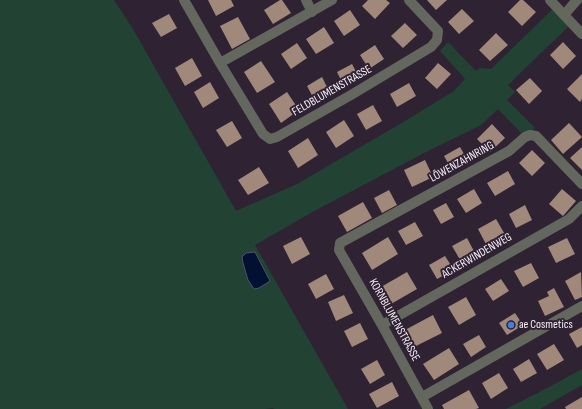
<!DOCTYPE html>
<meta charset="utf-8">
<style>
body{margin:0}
canvas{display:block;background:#2f2232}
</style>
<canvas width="582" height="409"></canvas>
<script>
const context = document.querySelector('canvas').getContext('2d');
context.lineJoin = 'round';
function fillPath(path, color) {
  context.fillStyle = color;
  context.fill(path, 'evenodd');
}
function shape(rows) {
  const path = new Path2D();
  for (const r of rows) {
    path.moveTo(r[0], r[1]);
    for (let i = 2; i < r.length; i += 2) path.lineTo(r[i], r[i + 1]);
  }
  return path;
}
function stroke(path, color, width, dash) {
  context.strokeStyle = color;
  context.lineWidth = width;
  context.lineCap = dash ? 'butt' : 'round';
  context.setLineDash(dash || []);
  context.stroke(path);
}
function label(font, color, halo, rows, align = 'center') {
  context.font = font + ' "Sofia Sans Condensed",sans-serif';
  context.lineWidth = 4;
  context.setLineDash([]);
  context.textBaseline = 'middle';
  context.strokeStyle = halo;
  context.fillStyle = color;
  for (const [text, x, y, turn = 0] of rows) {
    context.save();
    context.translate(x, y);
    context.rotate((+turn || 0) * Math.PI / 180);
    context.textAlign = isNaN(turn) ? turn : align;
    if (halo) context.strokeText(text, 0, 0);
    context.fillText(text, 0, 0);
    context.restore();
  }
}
fillPath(shape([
 [0,0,114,0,133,29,236,211,297,184,405,121,454,91,465,79,440,51,448,42,476,71,480,68,491,69,556,6,572,23,508,85,515,92,507,100,535,128,525,137,498,109,481,125,426,152,316,210,255,245,348,409,274,409,273,408,265,409,0,409],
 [582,369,582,385,540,409,506,409,551,386]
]), '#224234');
const water = shape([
 [255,252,270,281,259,288,254,289,248,280,243,263,242,257,246,253,255,252]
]);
fillPath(water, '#021031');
stroke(water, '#4b526d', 1);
fillPath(shape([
 [208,0,231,0,234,6,216,16],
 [280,0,282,0,291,13,273,24,264,10],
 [368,0,386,0,390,3,375,19,362,6],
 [427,0,447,0,436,10],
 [520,0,523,0,536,12,522,26,508,12],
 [462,9,474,21,459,34,448,22],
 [350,10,360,25,344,36,334,21],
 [169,14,177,28,161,37,152,23],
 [238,17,250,39,232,49,220,26],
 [405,23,417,35,403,48,391,36],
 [324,27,334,43,316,54,306,39],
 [496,33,508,45,490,61,479,50],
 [563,42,576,56,563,69,550,55],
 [297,43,307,58,291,69,281,54],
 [375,45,384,59,369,69,360,55],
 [192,58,202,76,185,86,175,68],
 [261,61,275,82,257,93,244,72],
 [438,63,451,74,437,89,425,78],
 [352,64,360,79,345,88,337,72],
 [582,74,582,99,580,102,567,89],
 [322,77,330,93,315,101,307,86],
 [530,78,542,91,529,104,516,90],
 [210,82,219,98,203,108,194,92],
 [409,83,416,96,397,107,390,94],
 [287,92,299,110,281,123,269,104],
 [373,105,382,121,366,130,357,114],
 [344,120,354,136,336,148,326,132],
 [232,121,242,138,227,147,216,130],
 [569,123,582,137,563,154,551,140],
 [492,124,505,138,490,152,477,139],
 [308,138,318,155,298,168,288,151],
 [460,147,468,161,452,170,444,156],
 [582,147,582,170,570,158],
 [532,150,545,163,532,176,519,163],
 [425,160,433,177,412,187,404,170],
 [259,167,269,183,248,195,238,180],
 [508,171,515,184,495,196,487,183],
 [474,189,482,203,466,213,457,199],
 [562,189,576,201,563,216,549,204],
 [389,190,397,205,382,213,374,198],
 [363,202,372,218,347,232,338,216],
 [446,203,454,217,441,224,433,210],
 [525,205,532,220,516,228,509,214],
 [496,219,507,238,488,248,478,229],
 [415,222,423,236,406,245,398,231],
 [301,237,310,254,292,264,283,246],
 [388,237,398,254,372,270,362,253],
 [467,238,476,255,462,263,452,246],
 [567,238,575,254,556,263,548,247],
 [445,256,454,270,437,279,429,265],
 [531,263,539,278,523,287,514,271],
 [407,272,417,289,391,304,381,287],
 [581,272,582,297,575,300,565,281],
 [326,274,334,289,316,299,308,284],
 [501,279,509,291,493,301,485,289],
 [554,288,564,307,545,316,538,301,549,296,547,292],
 [344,295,353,313,336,321,328,302],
 [466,297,476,315,459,325,448,307],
 [515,313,523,325,507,335,499,323],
 [433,315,442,333,414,347,405,330],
 [360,323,368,339,352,347,344,331],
 [582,327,582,345,577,348,569,334],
 [479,335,486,347,471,357,463,344],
 [554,344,564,360,547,370,537,354],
 [449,348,459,364,434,380,423,364],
 [529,359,537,373,521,382,513,369],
 [377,360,385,375,370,384,361,369],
 [499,373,508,388,491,399,482,383],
 [392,382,399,396,377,408,369,394],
 [469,390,479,408,476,409,444,409,442,405],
 [582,397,582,409,566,409,565,407]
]), '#a0887b');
stroke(shape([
 [184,0,220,63,263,134,270,139,277,137,351,95,431,47,437,40,438,31,409,0],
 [306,0,312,12],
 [550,0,582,34],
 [564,15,577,0],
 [220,63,332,0],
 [382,325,569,219,582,206],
 [422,397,582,306],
 [428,409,382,325,339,250,340,243,509,151,525,137,530,135,536,136,582,184]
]), '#63675e', 10);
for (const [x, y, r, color] of [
 [511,325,4,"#3f7fe0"]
]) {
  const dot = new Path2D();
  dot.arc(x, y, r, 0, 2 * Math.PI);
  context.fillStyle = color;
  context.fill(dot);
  stroke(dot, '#2f2232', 1.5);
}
label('12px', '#f6edf8', '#2f2232', [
 ["FELDBLUMENSTRASSE",332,91,-30],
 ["LÖWENZAHNRING",462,162,-29],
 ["ACKERWINDENWEG",477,256,-30],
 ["KORNBLUMENSTRASSE",394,320,61]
]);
label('12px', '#f6edf8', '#2f2232', [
 ["ae Cosmetics",519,325]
], 'left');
</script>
